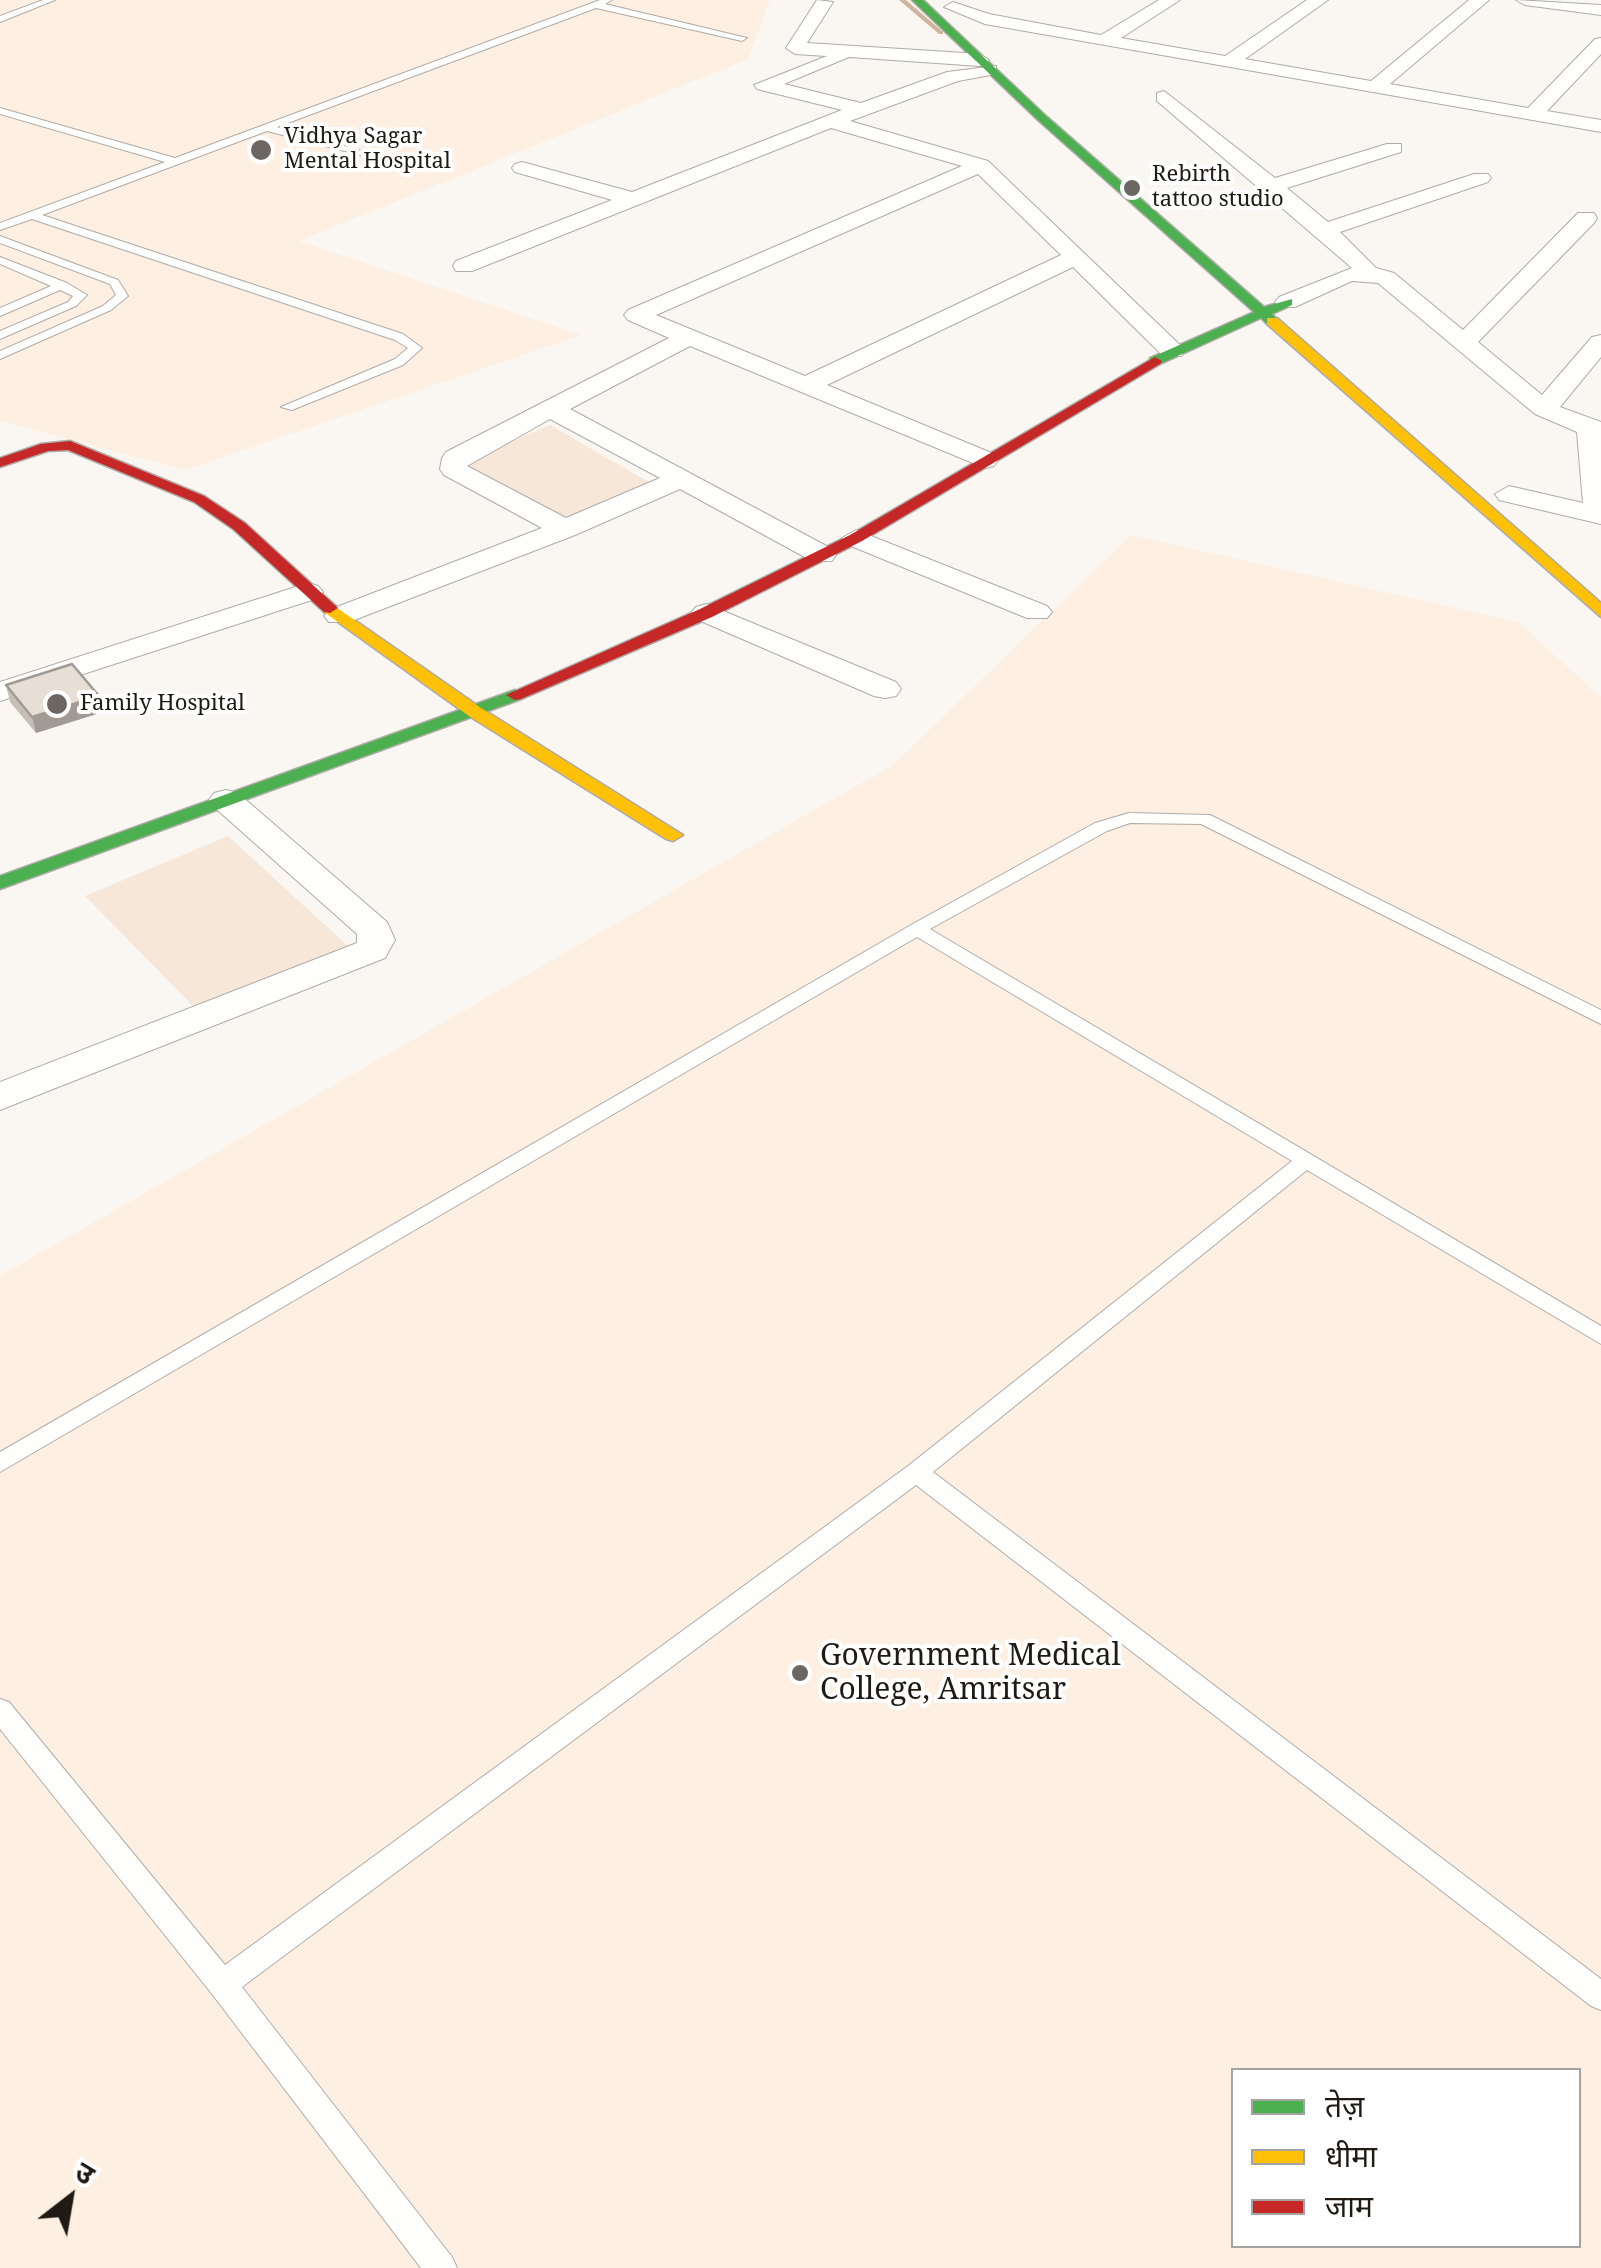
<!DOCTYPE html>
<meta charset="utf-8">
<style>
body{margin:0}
#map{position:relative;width:1601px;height:2268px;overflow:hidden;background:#faf7f3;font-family:"Noto Serif","Noto Sans Devanagari",serif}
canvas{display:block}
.legend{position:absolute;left:1231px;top:2068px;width:350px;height:180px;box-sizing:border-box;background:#fff;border:2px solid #a5a3a1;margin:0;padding:12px 18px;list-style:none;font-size:30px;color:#1f1a14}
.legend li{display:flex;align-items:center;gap:20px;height:50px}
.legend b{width:50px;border:2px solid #a5a3a1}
.north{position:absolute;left:20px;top:2148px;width:100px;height:100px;-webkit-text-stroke:8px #fff;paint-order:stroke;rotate:31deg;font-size:28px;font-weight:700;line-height:40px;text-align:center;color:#1f1a14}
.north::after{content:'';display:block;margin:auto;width:35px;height:45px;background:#1f1a14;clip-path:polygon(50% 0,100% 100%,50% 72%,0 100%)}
</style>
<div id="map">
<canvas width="1601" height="2268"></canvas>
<ul class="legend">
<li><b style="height:12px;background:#4caf50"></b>तेज़</li>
<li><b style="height:12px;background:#ffc107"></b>धीमा</li>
<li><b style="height:12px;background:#c62828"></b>जाम</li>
</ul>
<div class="north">उ</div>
</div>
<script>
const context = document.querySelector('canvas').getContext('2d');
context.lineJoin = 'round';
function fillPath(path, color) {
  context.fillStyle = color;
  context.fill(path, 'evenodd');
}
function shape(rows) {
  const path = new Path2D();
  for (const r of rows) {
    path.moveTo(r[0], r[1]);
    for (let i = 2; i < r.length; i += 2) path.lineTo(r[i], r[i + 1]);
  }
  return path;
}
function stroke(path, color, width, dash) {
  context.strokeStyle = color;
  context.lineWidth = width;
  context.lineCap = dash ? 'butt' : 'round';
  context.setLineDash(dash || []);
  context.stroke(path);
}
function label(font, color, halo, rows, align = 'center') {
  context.font = font + ' "Noto Serif",serif';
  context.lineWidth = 8;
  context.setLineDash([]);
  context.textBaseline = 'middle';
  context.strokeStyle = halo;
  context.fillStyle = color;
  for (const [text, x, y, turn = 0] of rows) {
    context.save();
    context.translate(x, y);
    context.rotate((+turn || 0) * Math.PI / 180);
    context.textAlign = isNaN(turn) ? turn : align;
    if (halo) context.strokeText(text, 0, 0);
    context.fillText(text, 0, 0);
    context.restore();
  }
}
fillPath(shape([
 [0,0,770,0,748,59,299,241,581,335,185,470,0,421],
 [1131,535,1518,622,1601,697,1601,2268,0,2268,0,1276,893,765],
 [1234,2070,1578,2070,1578,2246,1234,2246]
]), '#fdefe2');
fillPath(shape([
 [550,425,654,485,559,519,463,462],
 [228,836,350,948,201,1014,85,896]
]), '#f6e7d9');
fillPath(shape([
 [899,0,906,0,943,32,943,34,939,34,899,0]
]), '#cfb59b');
const lane = shape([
 [43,0,55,0,0,22,0,16,43,0],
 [600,0,612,0,605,4,747,38,742,41,596,8,277,127,395,160,395,164,267,131,42,215,403,334,422,348,403,365,292,410,281,407,395,359,408,348,395,340,32,219,0,230,0,223,165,162,0,114,0,108,175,158,600,0],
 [0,236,118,280,128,296,111,310,0,359,0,351,103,306,116,295,110,284,0,243,0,236],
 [0,257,67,283,87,295,76,306,0,339,0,331,68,302,73,296,60,290,0,316,0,308,51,286,0,264,0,257],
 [1129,813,1210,815,1601,1010,1601,1024,1201,824,1130,823,1107,831,930,929,1601,1326,1601,1344,1307,1170,933,1472,1601,1979,1601,2010,1591,2006,916,1485,242,1987,452,2257,457,2268,421,2268,212,1994,0,1729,0,1699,9,1702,225,1965,908,1466,1292,1161,917,937,0,1472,0,1452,911,925,1095,823,1129,813]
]);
const street = shape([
 [817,0,833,2,807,43,980,54,989,60,980,66,849,57,784,84,861,103,947,72,996,66,996,74,958,81,850,121,988,161,1181,346,1184,351,1181,356,1163,356,1073,267,827,385,994,454,998,460,994,466,985,468,690,346,570,409,832,549,836,555,832,561,812,561,680,489,575,535,349,622,329,622,324,616,329,610,542,528,444,475,440,469,442,458,446,452,669,338,628,320,624,315,628,310,962,166,831,128,472,271,456,271,453,266,456,261,612,200,515,172,512,168,515,164,522,162,632,192,842,110,757,89,754,85,827,56,795,54,786,48,817,0],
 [978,174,1061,255,805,376,656,315,978,174],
 [550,419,660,478,566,518,467,466,550,419],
 [1159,0,1180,0,1121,38,1225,56,1307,0,1328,0,1245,59,1371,81,1469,0,1489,0,1390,84,1528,108,1595,39,1601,38,1601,54,1547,111,1601,120,1601,132,985,24,944,7,953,2,989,14,1101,35,1159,0],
 [1516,0,1601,5,1601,15,1525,5,1516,0],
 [1164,91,1275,178,1387,144,1401,144,1401,152,1287,188,1328,222,1474,174,1488,174,1491,178,1488,182,1340,232,1376,268,1394,273,1463,330,1578,213,1594,213,1597,218,1594,223,1478,342,1542,395,1592,337,1601,335,1601,357,1560,407,1601,422,1601,524,1499,500,1495,494,1509,486,1583,503,1577,432,1535,414,1378,283,1352,281,1295,307,1279,307,1275,302,1279,297,1352,268,1157,101,1157,93,1164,91],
 [856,530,1047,606,1052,612,1047,618,1027,618,846,544,842,538,856,530],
 [308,583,318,586,323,592,318,598,0,701,0,682,308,583],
 [706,604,896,682,901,689,896,696,885,698,874,696,696,619,691,613,696,607,706,604],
 [226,790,238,793,387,922,395,940,385,958,0,1110,0,1082,357,943,357,934,214,807,209,800,214,793,226,790]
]);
const fast = shape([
 [912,0,923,0,1047,117,1264,307,1292,299,1292,305,1272,314,1279,321,1277,324,1267,324,1261,318,1160,364,1150,364,1150,358,1254,312,1039,121,912,0],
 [515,690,524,695,521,699,0,889,0,876,515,690]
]);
const slow = shape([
 [1267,318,1277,318,1601,603,1601,617,1267,324,1267,318],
 [330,603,481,708,683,835,673,841,666,839,469,716,324,612,322,608,330,603]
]);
const jam = shape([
 [1155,357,1162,361,1160,364,862,541,712,617,521,699,515,700,506,695,700,609,850,535,1155,357],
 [70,441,204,496,245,523,338,608,330,613,324,612,233,529,194,502,68,450,48,451,0,467,0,458,41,444,70,441]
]);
stroke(lane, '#afaba6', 2);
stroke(street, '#afaba6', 2);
stroke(fast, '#afaba6', 3);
stroke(slow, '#afaba6', 3);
stroke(jam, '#afaba6', 3);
fillPath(lane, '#fefefd');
fillPath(street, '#fefefd');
fillPath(fast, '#4caf50');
fillPath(slow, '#ffc107');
fillPath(jam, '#c62828');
fillPath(shape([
 [6,685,103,712,36,733,10,702]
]), '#c7bfb7');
fillPath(shape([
 [99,696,103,712,36,733,32,717]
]), '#a29b95');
const building = shape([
 [72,664,99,696,32,717,6,685,72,664]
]);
fillPath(building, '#e7ded5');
stroke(building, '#a29b95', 2.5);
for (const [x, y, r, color] of [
 [261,150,12,"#6c6762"],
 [1132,188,10,"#6c6762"],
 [57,704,12,"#6c6762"],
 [800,1673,10,"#6c6762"]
]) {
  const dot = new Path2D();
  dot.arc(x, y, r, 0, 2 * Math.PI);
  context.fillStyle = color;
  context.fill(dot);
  stroke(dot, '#fff', 4);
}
label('22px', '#1f1a14', '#fff', [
 ["Vidhya Sagar",284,137],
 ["Mental Hospital",284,162],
 ["Rebirth",1152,175],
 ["tattoo studio",1152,200],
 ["Family Hospital",80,704]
], 'left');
label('30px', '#1f1a14', '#fff', [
 ["Government Medical",820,1656],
 ["College, Amritsar",820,1690]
], 'left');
</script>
